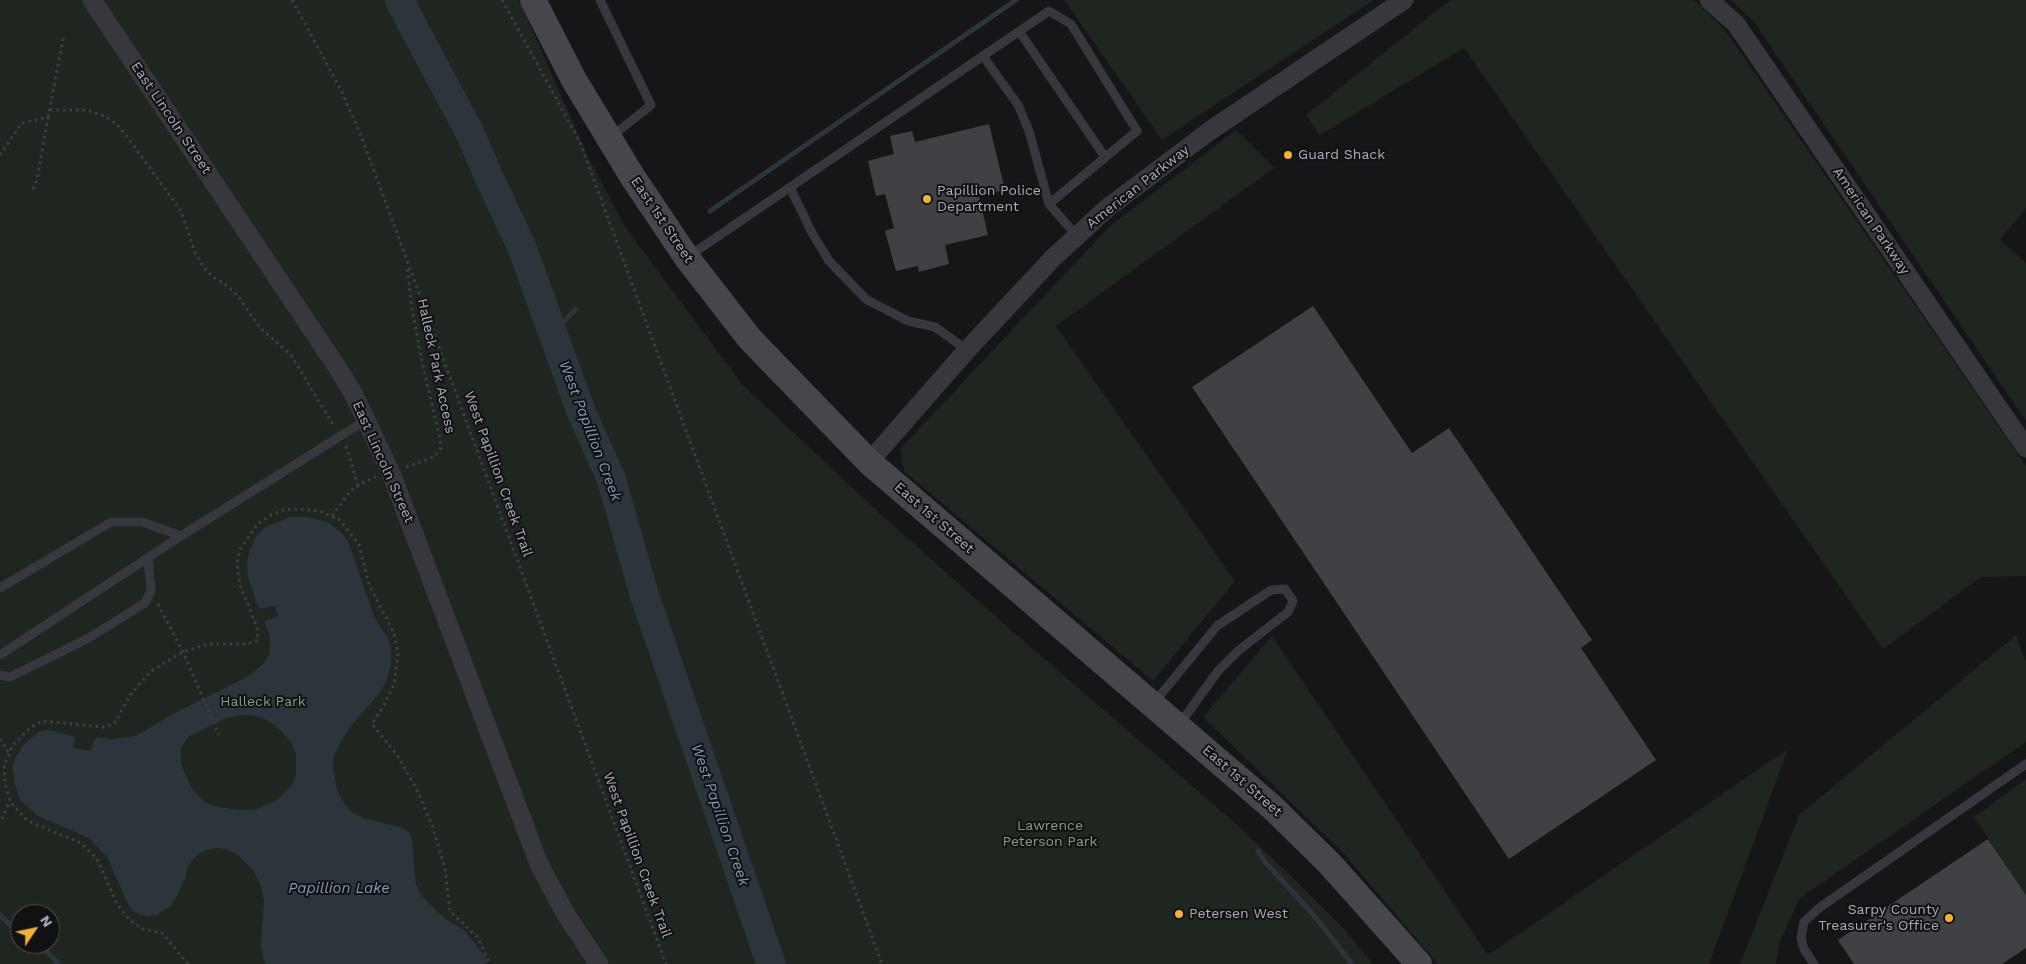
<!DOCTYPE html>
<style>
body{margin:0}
#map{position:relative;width:2026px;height:964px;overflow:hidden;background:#161618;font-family:"Work Sans",sans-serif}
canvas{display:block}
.north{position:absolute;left:10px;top:904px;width:50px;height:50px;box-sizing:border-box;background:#111113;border:1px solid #4d4f55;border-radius:50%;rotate:56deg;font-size:14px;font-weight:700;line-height:20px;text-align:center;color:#a8adb8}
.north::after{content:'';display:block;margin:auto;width:18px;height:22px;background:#f2b134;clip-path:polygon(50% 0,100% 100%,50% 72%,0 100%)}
</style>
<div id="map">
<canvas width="2026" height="964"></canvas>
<div class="north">N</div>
</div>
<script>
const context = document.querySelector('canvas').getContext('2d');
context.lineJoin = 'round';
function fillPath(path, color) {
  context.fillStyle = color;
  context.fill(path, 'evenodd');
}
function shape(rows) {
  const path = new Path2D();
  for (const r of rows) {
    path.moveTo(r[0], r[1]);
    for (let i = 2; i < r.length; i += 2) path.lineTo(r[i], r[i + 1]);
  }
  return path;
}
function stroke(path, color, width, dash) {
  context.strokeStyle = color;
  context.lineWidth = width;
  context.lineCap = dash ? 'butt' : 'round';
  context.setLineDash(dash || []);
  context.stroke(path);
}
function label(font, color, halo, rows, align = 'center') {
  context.font = font + ' "Work Sans",sans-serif';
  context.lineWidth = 4;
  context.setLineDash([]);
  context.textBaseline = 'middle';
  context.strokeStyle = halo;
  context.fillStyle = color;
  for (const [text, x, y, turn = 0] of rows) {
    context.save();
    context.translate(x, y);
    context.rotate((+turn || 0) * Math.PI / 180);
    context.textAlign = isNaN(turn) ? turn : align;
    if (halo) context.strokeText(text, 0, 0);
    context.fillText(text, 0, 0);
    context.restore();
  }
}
fillPath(shape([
 [0,0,519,0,590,161,626,228,742,384,865,500,996,617,1234,822,1290,875,1345,930,1373,964,0,964],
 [20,914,50,914,50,944,20,944],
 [1064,0,1374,0,1162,140],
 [1450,0,1694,0,1725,30,2026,466,2026,576,1981,577,1883,649,1464,48,1320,135,1306,115],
 [1730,0,2026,0,2026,208,2000,240,2026,263,2026,421,1754,22],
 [1236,130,1274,168,1056,326,1235,581,1153,681,904,471,900,449,1110,226],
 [2016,635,2026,662,2026,742,1800,898,1779,943,1776,964,1740,964,1799,815],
 [1272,636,1488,955,1788,749,1709,964,1438,964,1343,853,1203,717],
 [2026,779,2026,895,1974,817]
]), '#1e261f');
fillPath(shape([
 [290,517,305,517,320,520,329,523,342,533,349,543,370,605,376,620,389,640,391,650,391,665,387,679,379,694,349,728,334,755,333,767,337,790,345,805,353,813,366,819,400,827,409,832,412,840,416,885,422,896,445,919,464,930,485,956,487,964,266,964,263,958,261,943,264,900,261,886,253,870,239,856,227,849,215,848,204,851,196,856,188,866,185,879,176,898,169,907,157,915,147,916,138,914,130,908,107,857,89,838,38,816,21,801,16,788,12,768,16,757,24,744,40,731,48,730,75,737,73,748,90,751,96,737,111,739,136,736,171,715,241,680,254,672,263,664,269,655,270,643,269,633,264,621,278,616,275,606,259,609,248,578,247,564,249,552,255,538,265,527],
 [241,715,255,716,269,721,279,729,291,742,296,754,296,775,292,785,276,801,256,809,241,810,217,807,206,803,192,789,181,764,181,748,188,737,224,719]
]), '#2c353c');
stroke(shape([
 [710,211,1016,0],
 [554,332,576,309],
 [1258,851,1264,861,1311,912,1352,964],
 [0,915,11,926,20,931],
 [39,944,59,964]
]), '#2c353c', 5);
stroke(shape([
 [399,0,470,133,493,186,521,245,582,414,611,478,644,594,771,964]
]), '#2c353c', 29);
fillPath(shape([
 [989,124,1005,190,979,196,988,235,945,245,949,264,919,272,918,266,896,271,885,231,894,228,885,194,876,196,868,161,894,154,890,136,912,131,915,142],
 [1313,306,1412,453,1449,428,1592,640,1581,648,1656,760,1509,859,1192,387],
 [1988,839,2026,895,2026,948,2002,964,1854,964,1838,940]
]), '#404145');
stroke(shape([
 [292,0,342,92,362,138,666,964],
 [502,0,580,142,882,964],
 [50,110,86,110,105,116,115,123,125,134,181,211,195,252,204,268,213,277,226,285,237,295,261,329,291,355,334,426],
 [0,155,22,123,48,117,64,35],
 [33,189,37,180,48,117],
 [346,446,358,486],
 [406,467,434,457,441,448,440,438,422,362,412,308,407,266],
 [332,516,350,491,366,481,376,477],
 [158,604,183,652,219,735],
 [0,739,9,753],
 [2,819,10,800],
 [188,964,162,933,143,929,131,921,117,904,97,859,81,843,28,821,11,803,5,784,4,765,13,745,31,727,42,721,103,727,114,724,131,694,151,671,183,652,208,644,247,644,258,640,257,627,240,585,237,565,240,549,258,524,271,515,284,510,300,509,319,511,340,520,359,545,369,585,394,633,398,654,394,684,384,705,372,724,397,755,416,788,432,825,445,868,450,911,478,938,490,964]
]), '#3d3f44', 3, [2.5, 4]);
stroke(shape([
 [600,0,651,105,611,137],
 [1019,31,1105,157],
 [983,56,1018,105,1029,131,1049,204],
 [790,187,811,231,829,261,867,300,908,321,935,327,967,350],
 [689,256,1049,11,1071,24,1137,131,1049,204,1077,236],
 [0,588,111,522,142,522,181,536],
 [0,655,181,536,366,420],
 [0,675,10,677,87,639,145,603,151,591,148,559],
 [1153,704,1217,626,1271,590,1285,589,1293,601,1288,612,1238,651,1218,671,1179,725],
 [1814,964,1804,949,1801,938,1804,922,1819,908,2026,764]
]), '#37383d', 9);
stroke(shape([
 [92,0,337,367,354,395,391,473,539,864,565,913,599,964],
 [1709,0,1736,24,2026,448],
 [869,462,967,350,1052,259,1106,209,1211,130,1404,0]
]), '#37383d', 19);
stroke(shape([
 [533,0,574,80,632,176,687,258,750,339,869,462,1272,807,1330,864,1419,964]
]), '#45474d', 26);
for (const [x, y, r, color] of [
 [1288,155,5,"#f2b134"],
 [927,199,5,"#f2b134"],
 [1179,914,5,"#f2b134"],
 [1949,918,5,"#f2b134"]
]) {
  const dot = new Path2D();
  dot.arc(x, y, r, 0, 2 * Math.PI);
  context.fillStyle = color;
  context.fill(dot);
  stroke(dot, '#111113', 2);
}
label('14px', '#a8adb8', '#111113', [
 ["East Lincoln Street",171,118,56],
 ["American Parkway",1138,187,-38],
 ["East 1st Street",662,220,56],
 ["American Parkway",1871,221,56],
 ["Halleck Park Access",436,366,78],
 ["East Lincoln Street",383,462,66],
 ["West Papillion Creek Trail",498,474,70],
 ["East 1st Street",934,518,41],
 ["East 1st Street",1242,781,41],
 ["West Papillion Creek Trail",637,855,70]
]);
label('14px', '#a8adb8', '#111113', [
 ["Guard Shack",1298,155],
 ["Papillion Police",937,191],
 ["Department",937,207],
 ["Sarpy County",1939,910,"right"],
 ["Treasurer's Office",1939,926,"right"],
 ["Petersen West",1189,914]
], 'left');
label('14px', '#7fa381', '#111113', [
 ["Halleck Park",263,702],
 ["Lawrence",1050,826],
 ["Peterson Park",1050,842]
]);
label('italic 15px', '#7f9bb3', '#111113', [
 ["West Papillion Creek",590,431,69],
 ["West Papillion Creek",720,815,71],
 ["Papillion Lake",339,889]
]);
</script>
